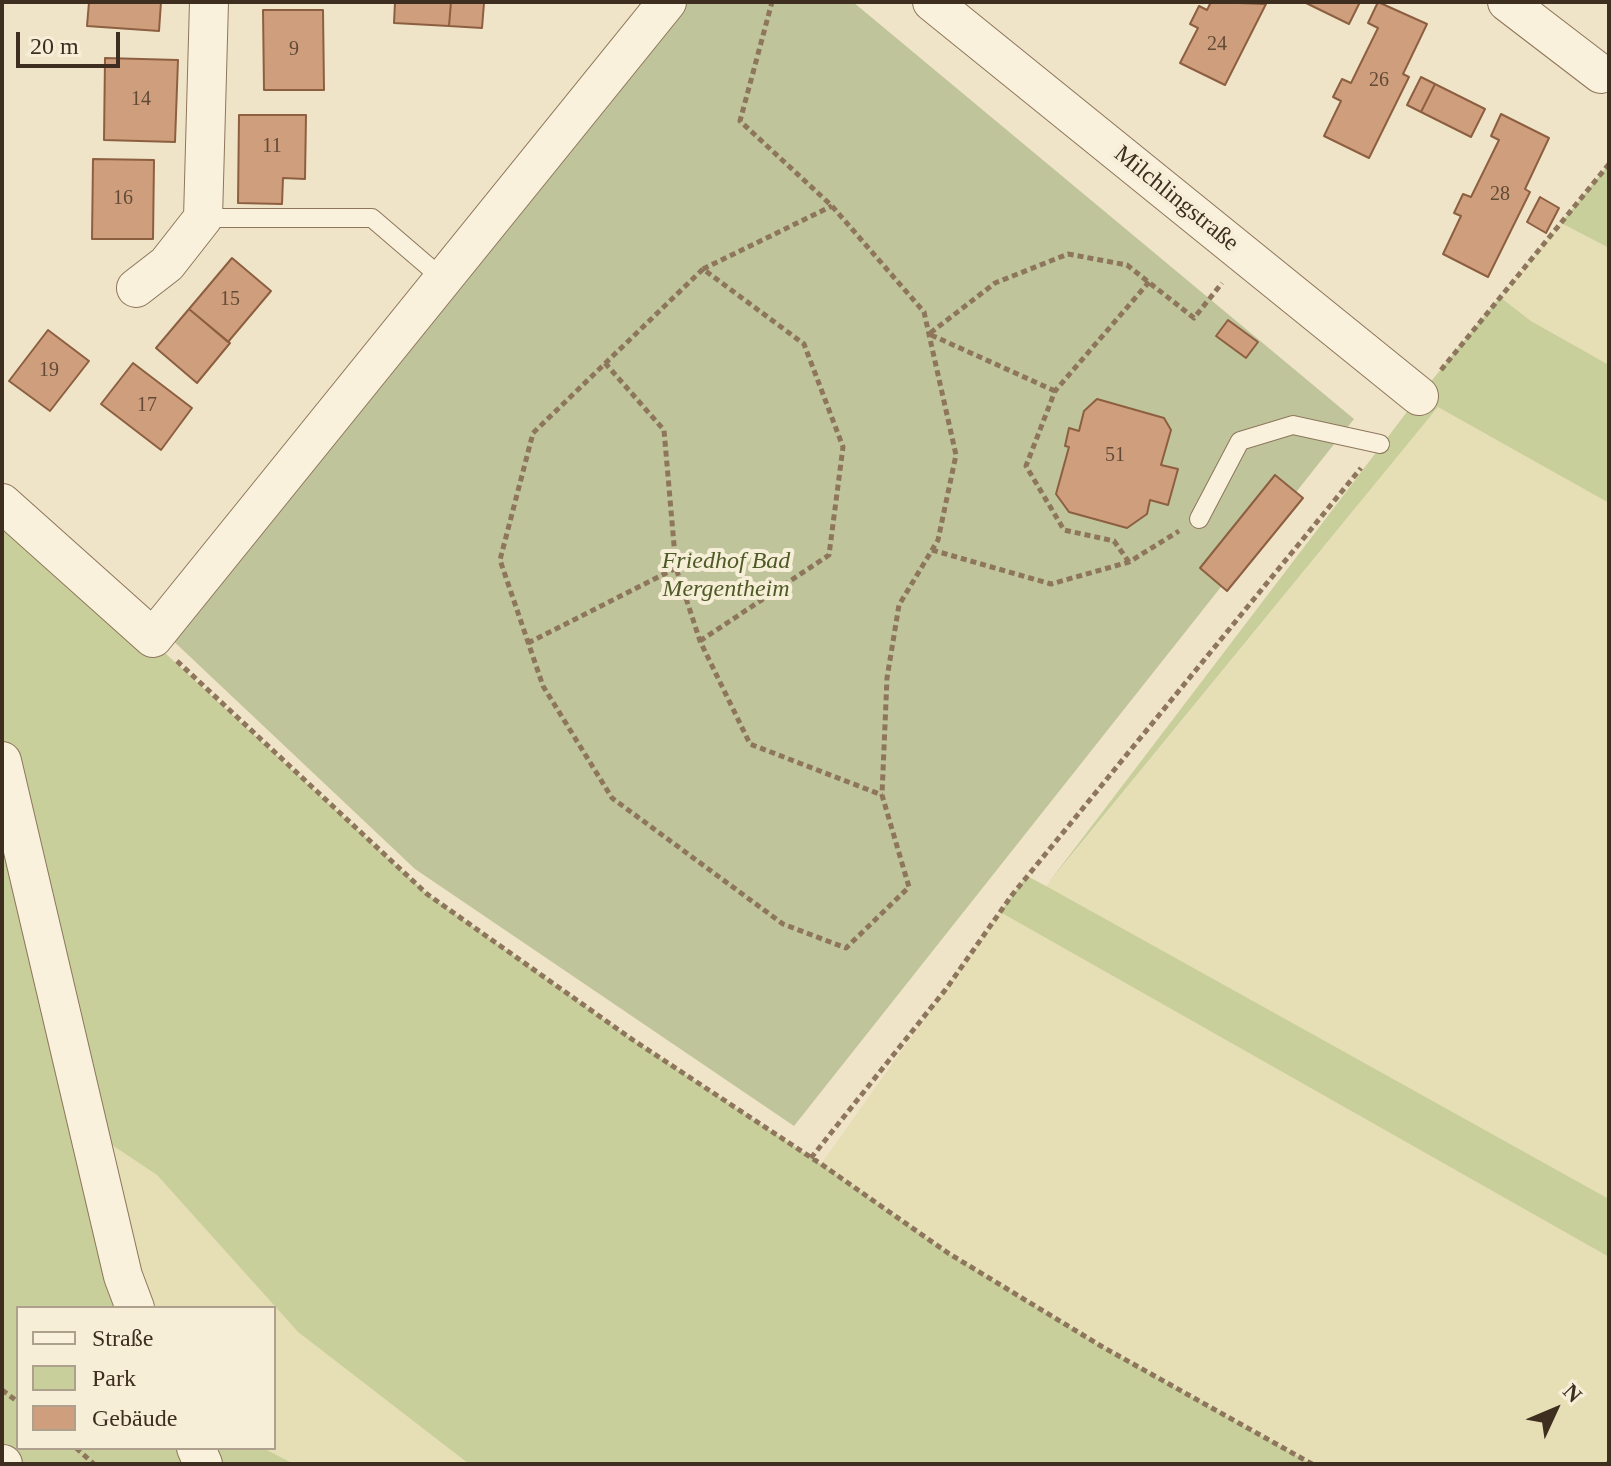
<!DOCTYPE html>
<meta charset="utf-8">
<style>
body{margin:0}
#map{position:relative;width:1611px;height:1466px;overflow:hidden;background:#f0e4c8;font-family:"Times New Roman",serif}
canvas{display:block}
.frame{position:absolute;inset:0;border:4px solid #3d2e20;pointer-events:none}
.legend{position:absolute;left:16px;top:1306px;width:260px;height:144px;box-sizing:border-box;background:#f7eed8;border:2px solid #ada18e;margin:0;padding:10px 14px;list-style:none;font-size:24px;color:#3d2e20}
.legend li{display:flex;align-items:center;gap:16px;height:40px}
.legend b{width:40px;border:2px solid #ada18e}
.north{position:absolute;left:1515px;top:1370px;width:80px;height:80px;-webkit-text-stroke:6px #f7eed8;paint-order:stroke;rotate:46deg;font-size:22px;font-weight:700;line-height:32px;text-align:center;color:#3d2e20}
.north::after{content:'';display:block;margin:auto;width:28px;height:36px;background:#3d2e20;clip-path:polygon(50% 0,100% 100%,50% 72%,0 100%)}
.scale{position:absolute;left:16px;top:32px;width:104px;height:36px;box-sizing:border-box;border:4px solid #3d2e20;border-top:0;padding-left:10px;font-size:24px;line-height:28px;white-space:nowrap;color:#3d2e20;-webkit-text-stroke:6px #f7eed8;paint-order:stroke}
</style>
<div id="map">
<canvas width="1611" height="1466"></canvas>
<div class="frame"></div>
<ul class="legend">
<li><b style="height:10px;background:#faf1dc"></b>Straße</li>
<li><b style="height:22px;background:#c9cf9b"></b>Park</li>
<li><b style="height:22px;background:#cf9f7d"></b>Gebäude</li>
</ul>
<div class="north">N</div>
<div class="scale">20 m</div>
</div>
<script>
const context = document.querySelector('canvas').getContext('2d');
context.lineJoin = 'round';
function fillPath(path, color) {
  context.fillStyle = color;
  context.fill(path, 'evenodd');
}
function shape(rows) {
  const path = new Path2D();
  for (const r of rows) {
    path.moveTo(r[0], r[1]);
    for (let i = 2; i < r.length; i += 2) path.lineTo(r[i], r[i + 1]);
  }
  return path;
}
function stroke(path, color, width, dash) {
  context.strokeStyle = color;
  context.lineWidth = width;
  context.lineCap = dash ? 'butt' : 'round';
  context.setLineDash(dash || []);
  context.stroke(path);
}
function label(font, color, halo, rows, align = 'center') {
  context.font = font + ' "Times New Roman",serif';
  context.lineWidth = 8;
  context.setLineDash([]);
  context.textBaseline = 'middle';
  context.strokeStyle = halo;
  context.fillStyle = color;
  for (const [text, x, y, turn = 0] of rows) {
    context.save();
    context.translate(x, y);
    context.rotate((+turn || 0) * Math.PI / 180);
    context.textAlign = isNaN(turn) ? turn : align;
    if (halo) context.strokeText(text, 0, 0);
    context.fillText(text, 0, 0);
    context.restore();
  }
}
fillPath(shape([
 [1561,223,1609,248,1609,365,1531,321,1500,297],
 [1439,406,1609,503,1609,1199,1046,887],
 [1000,912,1609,1257,1609,1464,1312,1464,1101,1346,948,1253,821,1164],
 [108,1142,157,1175,298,1332,469,1464,294,1464,263,1448,274,1448,274,1308,155,1308,141,1274]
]), '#e6deb5');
fillPath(shape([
 [1609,164,1609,248,1561,223],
 [1500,297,1531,321,1609,365,1609,503,1438,407,1046,886,1609,1199,1609,1257,1000,912,1027,876,1046,886,1419,396],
 [2,503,427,894,633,1040,821,1164,948,1253,1101,1346,1312,1464,469,1464,298,1332,157,1175,109,1143,141,1274,155,1308,18,1308,18,1448,263,1448,294,1464,2,1464]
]), '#c9cf9b');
fillPath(shape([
 [684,2,853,2,1354,419,794,1126,415,869,167,635]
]), '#bfc49a');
const building = shape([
 [89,2,161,2,159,31,87,26,89,2],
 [395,2,451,2,449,26,394,23,395,2],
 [451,2,484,3,482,28,449,26,451,2],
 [1211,2,1266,4,1225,85,1180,63,1198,28,1190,24,1199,6,1207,10,1211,2],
 [1304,2,1360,2,1349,24,1304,2],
 [1378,2,1427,24,1403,74,1409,77,1369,158,1324,136,1341,101,1333,97,1342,79,1351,83,1378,28,1368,23,1378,2],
 [263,10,323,10,324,90,264,90,263,10],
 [105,58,178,60,175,142,104,140,105,58],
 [1421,77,1435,84,1421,112,1407,105,1421,77],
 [1435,84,1485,109,1471,137,1421,112,1435,84],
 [1501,114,1549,138,1525,189,1530,192,1488,277,1443,254,1461,216,1454,213,1463,194,1471,197,1499,140,1491,136,1501,114],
 [239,115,306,115,305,179,283,178,282,204,238,203,239,115],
 [93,159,154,160,153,239,92,239,93,159],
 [1540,197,1559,208,1546,233,1527,222,1540,197],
 [232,258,271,291,228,342,189,309,232,258],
 [189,309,230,343,197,383,156,348,189,309],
 [1228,320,1258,342,1246,358,1216,336,1228,320],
 [48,330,89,361,50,411,9,381,48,330],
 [133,363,192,408,161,450,101,404,133,363],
 [1097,399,1164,418,1171,430,1161,465,1178,469,1168,505,1150,500,1147,514,1127,528,1069,512,1056,494,1069,447,1065,446,1069,428,1079,431,1084,411,1097,399],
 [1275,475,1303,498,1227,591,1200,568,1275,475]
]);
fillPath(building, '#cf9f7d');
stroke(building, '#8d5f41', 2);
const lane = shape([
 [203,218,372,218,443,279],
 [1199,519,1240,441,1293,425,1380,444]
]);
const street = shape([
 [932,2,1419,396],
 [1507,2,1601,74],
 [136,288,167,264,203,218,209,2],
 [2,503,153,638,667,2],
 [2,761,123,1276,135,1308],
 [196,1448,203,1464],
 [2,1464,3,1464]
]);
stroke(lane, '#8d765c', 20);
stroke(street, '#8d765c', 40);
stroke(shape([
 [703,269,832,206],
 [605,363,664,430,676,568,700,641,750,744,882,795],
 [1441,370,1609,164],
 [1055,391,929,334,995,283,1068,254,1127,265,1194,318,1222,283],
 [932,550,1051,584,1129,562,1179,531],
 [1129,562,1114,541,1064,530,1026,466,1055,391,1149,282],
 [700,641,829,555,843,447,804,344,703,269,533,433,500,560,543,686,612,798,783,924,846,948,909,887,882,795,887,678,899,605,938,540,956,455,924,312,832,206,740,121,772,2],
 [528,643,676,568],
 [177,661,427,894,633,1040,821,1164,948,1253,1101,1346,1312,1464],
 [811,1158,946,989,1012,895,1361,468],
 [2,1390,18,1402],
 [76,1448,94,1464],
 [1608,1464,1609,1462]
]), '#8d765c', 5, [6, 4]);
stroke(lane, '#faf1dc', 18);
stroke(street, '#faf1dc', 38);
label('20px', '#624a37', null, [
 ["24",1217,45],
 ["9",294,50],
 ["26",1379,81],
 ["14",141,100],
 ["11",272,147],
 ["28",1500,195],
 ["16",123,199],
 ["15",230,300],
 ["19",49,371],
 ["17",147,406],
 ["51",1115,456]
]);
label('24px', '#3d2e20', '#f7eed8', [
 ["Milchlingstraße",1176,199,39]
]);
label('italic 24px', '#4d5a26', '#f7eed8', [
 ["Friedhof Bad",726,562],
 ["Mergentheim",726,590]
]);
</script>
